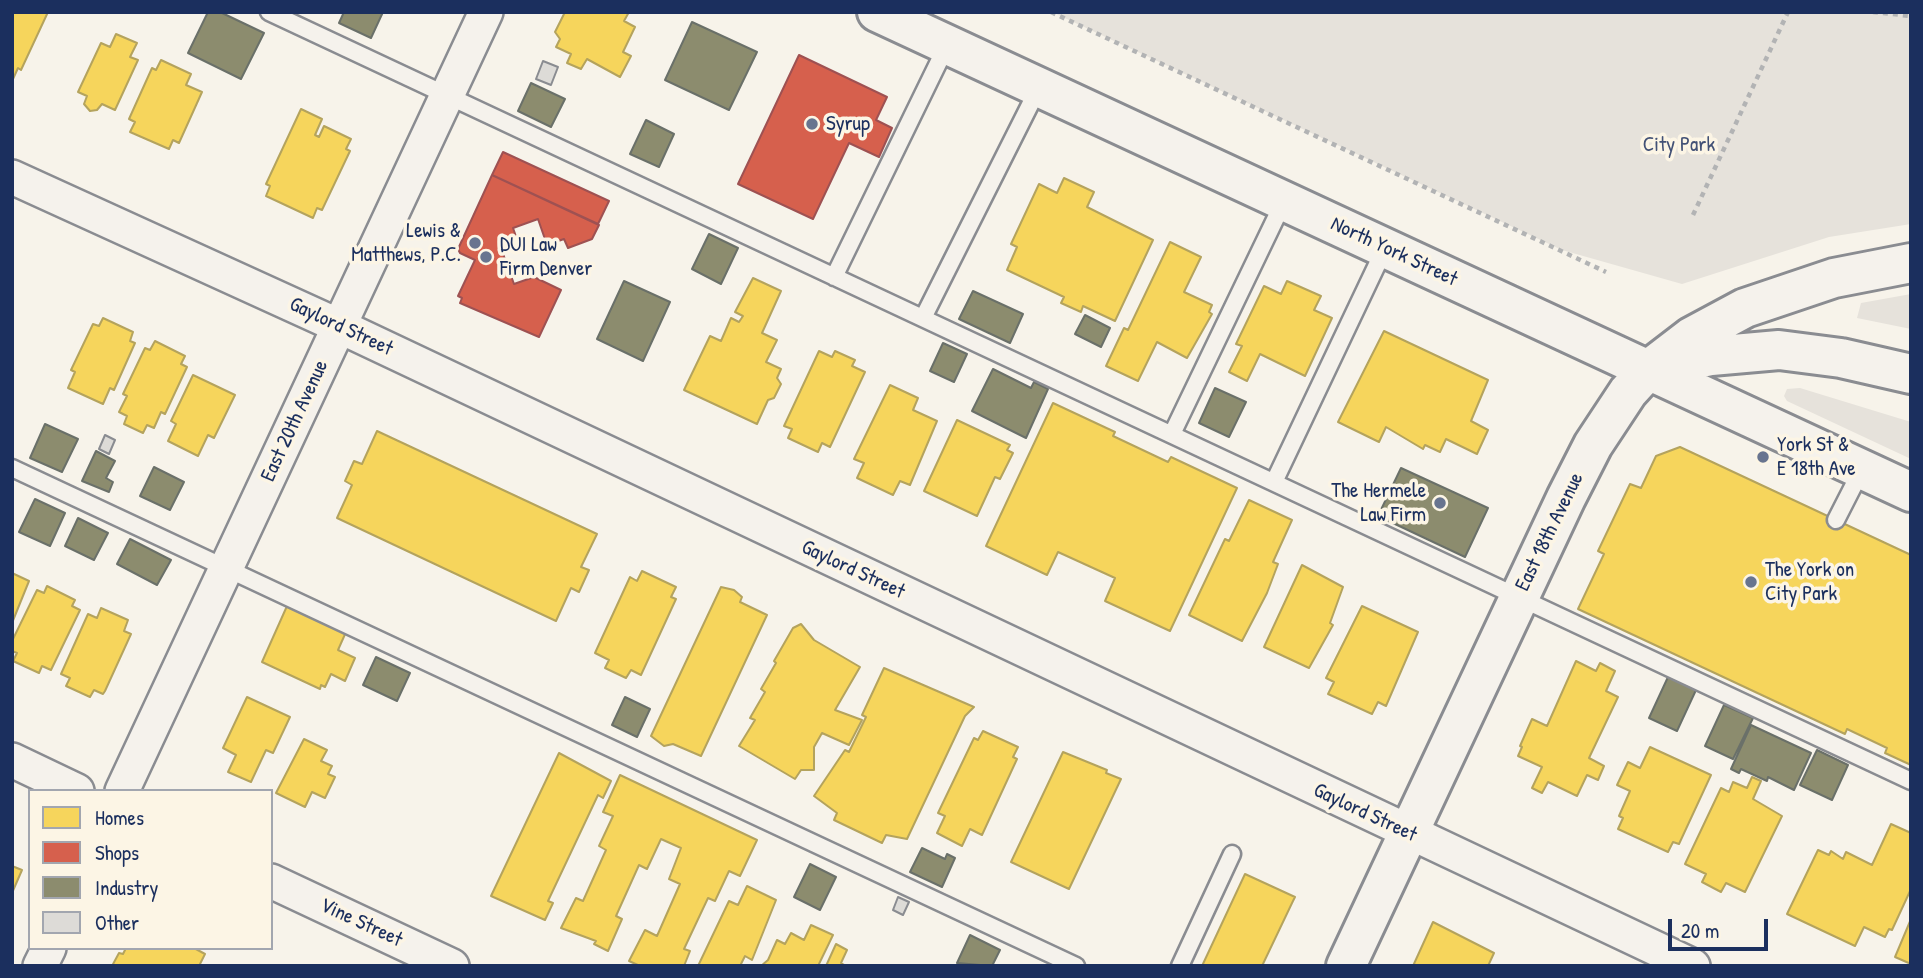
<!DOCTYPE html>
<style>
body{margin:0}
#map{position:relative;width:1923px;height:978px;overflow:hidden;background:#f7f3ea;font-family:"Patrick Hand",sans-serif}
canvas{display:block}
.frame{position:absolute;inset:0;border:14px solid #1b2f5e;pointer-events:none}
.legend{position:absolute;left:28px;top:789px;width:245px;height:161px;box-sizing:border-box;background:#fcf5e5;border:2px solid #a2a6af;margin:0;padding:9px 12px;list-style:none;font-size:21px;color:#1b2f5e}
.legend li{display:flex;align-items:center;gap:14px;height:35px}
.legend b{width:35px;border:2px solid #a2a6af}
.scale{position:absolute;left:1668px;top:919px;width:100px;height:32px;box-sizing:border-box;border:4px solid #1b2f5e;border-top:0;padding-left:9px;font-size:21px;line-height:24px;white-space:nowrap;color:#1b2f5e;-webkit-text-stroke:5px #fcf5e5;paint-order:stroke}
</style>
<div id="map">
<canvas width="1923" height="978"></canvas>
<div class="frame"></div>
<ul class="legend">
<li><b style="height:19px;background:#f6d55c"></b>Homes</li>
<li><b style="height:19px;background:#d6604d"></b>Shops</li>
<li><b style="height:19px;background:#8c8c6e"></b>Industry</li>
<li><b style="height:19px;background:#dddbd7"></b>Other</li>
</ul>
<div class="scale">20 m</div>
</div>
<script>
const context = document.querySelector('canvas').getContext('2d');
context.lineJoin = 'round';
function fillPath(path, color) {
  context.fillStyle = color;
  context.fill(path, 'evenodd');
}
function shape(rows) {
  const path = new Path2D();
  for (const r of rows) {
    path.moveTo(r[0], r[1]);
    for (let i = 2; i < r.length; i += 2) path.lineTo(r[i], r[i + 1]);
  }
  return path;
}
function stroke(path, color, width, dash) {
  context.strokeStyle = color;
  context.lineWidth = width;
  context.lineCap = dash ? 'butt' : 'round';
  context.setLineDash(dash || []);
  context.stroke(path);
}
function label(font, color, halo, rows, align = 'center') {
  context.font = font + ' "Patrick Hand",sans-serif';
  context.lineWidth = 7;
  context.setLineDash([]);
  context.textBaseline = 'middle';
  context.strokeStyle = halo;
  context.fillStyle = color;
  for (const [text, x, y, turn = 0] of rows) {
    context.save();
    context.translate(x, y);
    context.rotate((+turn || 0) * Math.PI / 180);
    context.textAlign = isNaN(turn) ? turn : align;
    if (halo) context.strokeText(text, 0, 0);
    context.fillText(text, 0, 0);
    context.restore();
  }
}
fillPath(shape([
 [1052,12,1911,12,1911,224,1829,237,1682,284,1562,250],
 [1911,294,1911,329,1857,318,1861,303],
 [1800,388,1911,422,1911,459,1787,401,1784,396,1787,389]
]), '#e6e2db');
const homes = shape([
 [12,12,48,12,21,70,18,68,13,79,12,12],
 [565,12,629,12,624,21,635,27,623,52,631,56,620,77,587,59,581,69,567,63,571,54,556,47,560,39,555,32,565,12],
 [116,34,137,43,130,57,138,60,115,110,102,104,97,110,90,111,84,104,87,96,78,92,101,43,110,47,116,34],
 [161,60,191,74,186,85,202,92,179,143,173,140,169,149,130,132,135,122,129,119,152,68,156,70,161,60],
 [301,109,322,119,315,135,319,137,324,126,351,139,346,149,350,151,322,210,317,208,313,218,266,196,270,186,266,184,301,109],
 [1064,178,1094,192,1087,207,1153,240,1115,321,1083,306,1081,312,1061,303,1064,297,1007,270,1017,247,1011,244,1039,184,1057,193,1064,178],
 [1170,242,1201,257,1184,292,1212,305,1209,312,1212,314,1187,358,1157,342,1138,381,1106,366,1124,328,1128,330,1170,242],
 [753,278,781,291,762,333,777,340,766,362,781,369,777,378,781,384,774,398,768,400,757,424,684,390,710,336,721,341,731,318,739,322,743,316,735,312,753,278],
 [1287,281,1321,296,1314,310,1332,318,1305,376,1260,354,1247,381,1229,372,1242,346,1236,344,1264,286,1281,294,1287,281],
 [103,318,133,332,130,341,135,343,114,390,110,388,103,404,68,388,75,372,71,370,93,324,99,326,103,318],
 [1384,331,1488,380,1471,421,1488,430,1477,454,1446,439,1440,452,1425,445,1423,449,1386,427,1379,442,1338,422,1384,331],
 [155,341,185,356,181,364,187,367,165,414,161,412,154,428,147,425,143,433,124,424,127,416,119,412,127,396,123,394,145,348,150,350,155,341],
 [819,351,832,357,835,351,855,360,852,366,865,372,830,447,822,443,818,452,788,438,792,429,784,426,819,351],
 [193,375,235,395,214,438,208,435,198,456,168,441,176,424,171,421,193,375],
 [890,385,918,398,913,410,937,421,910,485,900,481,893,495,857,478,864,463,854,459,890,385],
 [1053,403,1115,432,1113,436,1168,462,1171,457,1237,488,1170,631,1105,601,1115,578,1058,552,1047,575,986,546,1053,403],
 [957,420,1010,445,1007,450,1013,453,1000,479,995,477,977,516,924,491,957,420],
 [377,431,597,534,581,567,589,570,579,592,571,588,556,621,337,518,352,485,345,481,354,461,362,464,377,431],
 [1680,447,1911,555,1911,765,1885,753,1887,748,1847,729,1845,734,1578,609,1604,554,1598,551,1630,484,1641,488,1656,456,1680,447],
 [1249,500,1292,520,1273,562,1278,564,1267,593,1242,641,1189,615,1225,539,1229,541,1249,500],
 [1302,565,1343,587,1330,623,1333,625,1309,668,1264,647,1302,565],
 [642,571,676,587,671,597,676,599,641,675,631,670,626,678,605,668,609,660,595,653,630,577,637,581,642,571],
 [12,573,29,581,12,623,12,573],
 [47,586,75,600,72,606,80,610,51,670,42,666,39,673,13,661,17,653,12,651,12,641,37,590,44,593,47,586],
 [721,587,734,590,742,597,740,602,767,615,701,756,673,744,664,746,651,736,721,587],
 [287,606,346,632,338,650,355,658,345,681,331,674,325,687,321,685,320,689,262,662,287,606],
 [1362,606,1418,632,1386,706,1378,702,1372,714,1328,694,1334,682,1326,678,1362,606],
 [101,608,128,620,124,631,131,634,105,691,103,694,94,690,90,697,66,686,70,678,61,674,88,614,97,618,101,608],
 [801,624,814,640,860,667,835,710,862,720,849,745,822,733,814,747,814,770,801,770,795,779,739,746,755,720,750,718,765,692,761,689,776,663,774,661,793,628,801,624],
 [1576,661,1596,671,1600,663,1615,671,1606,691,1618,697,1589,758,1604,766,1598,780,1587,775,1577,796,1548,782,1542,793,1532,788,1542,767,1518,756,1522,747,1520,746,1532,719,1547,726,1576,661],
 [884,668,974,707,965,716,907,839,886,835,882,843,834,820,837,813,814,796,845,750,849,752,866,717,862,715,884,668],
 [247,697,290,717,273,753,266,750,251,782,228,772,236,755,223,748,247,697],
 [983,731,1018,747,1013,757,1017,759,982,835,970,829,962,846,937,833,945,816,938,813,974,738,978,740,983,731],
 [304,739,327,750,321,761,332,766,328,774,335,777,325,798,312,792,305,807,276,793,304,739],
 [1650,747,1711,775,1679,844,1673,842,1668,852,1618,829,1623,818,1619,816,1630,791,1617,785,1628,762,1640,768,1650,747],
 [1063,752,1107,770,1106,773,1121,779,1069,889,1011,862,1063,752],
 [559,753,611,781,603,798,598,795,548,901,553,903,545,920,491,896,559,753],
 [620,775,757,840,740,876,729,871,715,901,708,898,684,949,690,951,684,966,640,966,629,961,645,930,657,936,680,884,669,879,681,848,661,839,647,869,639,865,616,916,622,919,608,951,594,944,596,941,561,928,576,898,583,901,606,850,599,846,613,816,603,812,620,775],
 [1752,777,1761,781,1753,799,1782,816,1745,892,1726,883,1721,892,1702,882,1706,874,1685,864,1721,788,1729,792,1733,782,1747,788,1752,777],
 [1891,824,1911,833,1911,889,1892,930,1889,929,1885,937,1864,927,1855,946,1787,914,1818,850,1829,855,1831,851,1843,859,1846,852,1872,865,1891,824],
 [12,866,22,870,12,893,12,866],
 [1245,874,1295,897,1293,901,1262,966,1202,966,1245,874],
 [747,886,776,900,752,960,745,956,740,966,698,966,729,901,738,905,747,886],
 [1911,919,1911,964,1895,957,1911,919],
 [1433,922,1494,953,1488,966,1413,966,1433,922],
 [811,925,833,935,818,966,761,966,768,960,777,940,785,944,791,933,804,940,811,925],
 [836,944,847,950,841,963,846,966,826,966,836,944],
 [126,948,194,948,205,954,199,966,112,966,119,953,123,954,126,948]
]);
fillPath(homes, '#f6d55c');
stroke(homes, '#b4a35d', 2);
const shops = shape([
 [799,55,887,97,876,120,892,128,879,157,849,143,813,219,738,184,799,55],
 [503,152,609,201,598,224,492,175,503,152],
 [492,175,599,225,592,239,568,248,564,239,547,245,538,219,513,228,519,245,502,251,514,284,534,277,561,290,539,337,460,303,462,298,458,296,475,260,460,253,458,249,492,175]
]);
fillPath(shops, '#d6604d');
stroke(shops, '#9e5152', 2);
const industry = shape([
 [208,12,220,12,264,33,241,79,188,53,208,12],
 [344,12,383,12,371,38,339,23,344,12],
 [692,22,757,52,729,110,665,80,692,22],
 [531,83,565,99,551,127,518,111,531,83],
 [646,120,674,134,659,167,630,154,646,120],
 [709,234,738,248,721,284,692,269,709,234],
 [624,281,670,302,643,361,597,339,624,281],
 [973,291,1023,314,1010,343,959,319,973,291],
 [1085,315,1110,328,1101,347,1075,334,1085,315],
 [943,343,967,354,954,382,930,371,943,343],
 [993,369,1031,388,1034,382,1048,389,1026,438,972,411,993,369],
 [1215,388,1246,402,1229,437,1199,423,1215,388],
 [45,424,78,439,62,472,30,458,45,424],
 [96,451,115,461,106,478,113,482,109,492,82,481,96,451],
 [154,467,184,482,170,510,140,496,154,467],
 [1401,468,1488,508,1465,557,1378,516,1401,468],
 [35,499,65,513,50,546,19,532,35,499],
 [78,518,108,533,94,560,65,546,78,518],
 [130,539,171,560,157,585,117,564,130,539],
 [376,657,410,673,397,701,363,685,376,657],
 [1668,677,1696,690,1677,731,1649,718,1668,677],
 [625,697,650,709,637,737,612,725,625,697],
 [1724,705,1753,718,1733,759,1705,746,1724,705],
 [1751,725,1811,753,1794,790,1768,777,1767,781,1741,769,1739,773,1731,769,1751,725],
 [1817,750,1848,765,1832,800,1800,785,1817,750],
 [922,848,945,859,947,854,955,858,942,887,910,872,922,848],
 [810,864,836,877,820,910,794,897,810,864],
 [970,935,1000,950,992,966,957,963,970,935]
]);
fillPath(industry, '#8c8c6e');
stroke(industry, '#6a7069', 2);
const building = shape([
 [543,61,558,67,551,85,536,79,543,61],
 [105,435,115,440,109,454,99,449,105,435],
 [898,897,909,902,903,915,893,910,898,897]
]);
fillPath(building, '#dddbd7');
stroke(building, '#8a8c91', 2);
const service = shape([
 [269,12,1911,781],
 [834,277,947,45],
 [923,318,1039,87],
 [1172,434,1284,201],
 [12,468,1076,966],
 [1274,482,1385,248],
 [1836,520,1862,469],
 [1180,966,1232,854]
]);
const minor = shape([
 [12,177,339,326,1693,966],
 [12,760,77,791],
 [122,791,486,12],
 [271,881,452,966],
 [40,966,49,948]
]);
const secondary = shape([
 [877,12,1911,492],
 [1660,367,1711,356,1779,350,1841,358,1911,374],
 [1346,966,1566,498,1593,445,1628,392,1648,370,1691,337,1745,308,1834,278,1911,263]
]);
stroke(service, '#8a8c91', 21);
stroke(minor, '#8a8c91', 38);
stroke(secondary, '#8a8c91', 44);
stroke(shape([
 [1051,12,1606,272],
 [1873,12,1911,16],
 [1693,215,1788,12]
]), '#b2b3b4', 4.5, [5, 5]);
stroke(service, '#f5f2ec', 16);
stroke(minor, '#f5f2ec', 33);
stroke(secondary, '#f5f2ec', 38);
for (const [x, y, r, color] of [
 [812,124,7,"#68748f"],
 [475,243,7,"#68748f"],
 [486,257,7,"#68748f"],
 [1763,457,7,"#68748f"],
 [1440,503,7,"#68748f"],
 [1751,582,7,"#68748f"]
]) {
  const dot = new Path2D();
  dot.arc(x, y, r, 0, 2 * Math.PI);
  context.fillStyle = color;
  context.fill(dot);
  stroke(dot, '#fcf5e5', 2.5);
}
label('21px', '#1b2f5e', '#fcf5e5', [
 ["Syrup",826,124],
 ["Lewis &",461,231,"right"],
 ["Matthews, P.C.",461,255,"right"],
 ["DUI Law",500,245],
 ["Firm Denver",500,269],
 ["York St &",1777,445],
 ["E 18th Ave",1777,469],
 ["The Hermele",1426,491,"right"],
 ["Law Firm",1426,515,"right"],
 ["The York on",1765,570],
 ["City Park",1765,594]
], 'left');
label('21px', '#425176', '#fcf5e5', [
 ["City Park",1679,145]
]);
label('21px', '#1b2f5e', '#fcf5e5', [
 ["North York Street",1394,252,25],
 ["Gaylord Street",341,327,25],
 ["East 20th Avenue",295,421,-65],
 ["East 18th Avenue",1550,532,-64],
 ["Gaylord Street",853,570,25],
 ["Gaylord Street",1365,813,25],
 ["Vine Street",361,923,25]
]);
</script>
